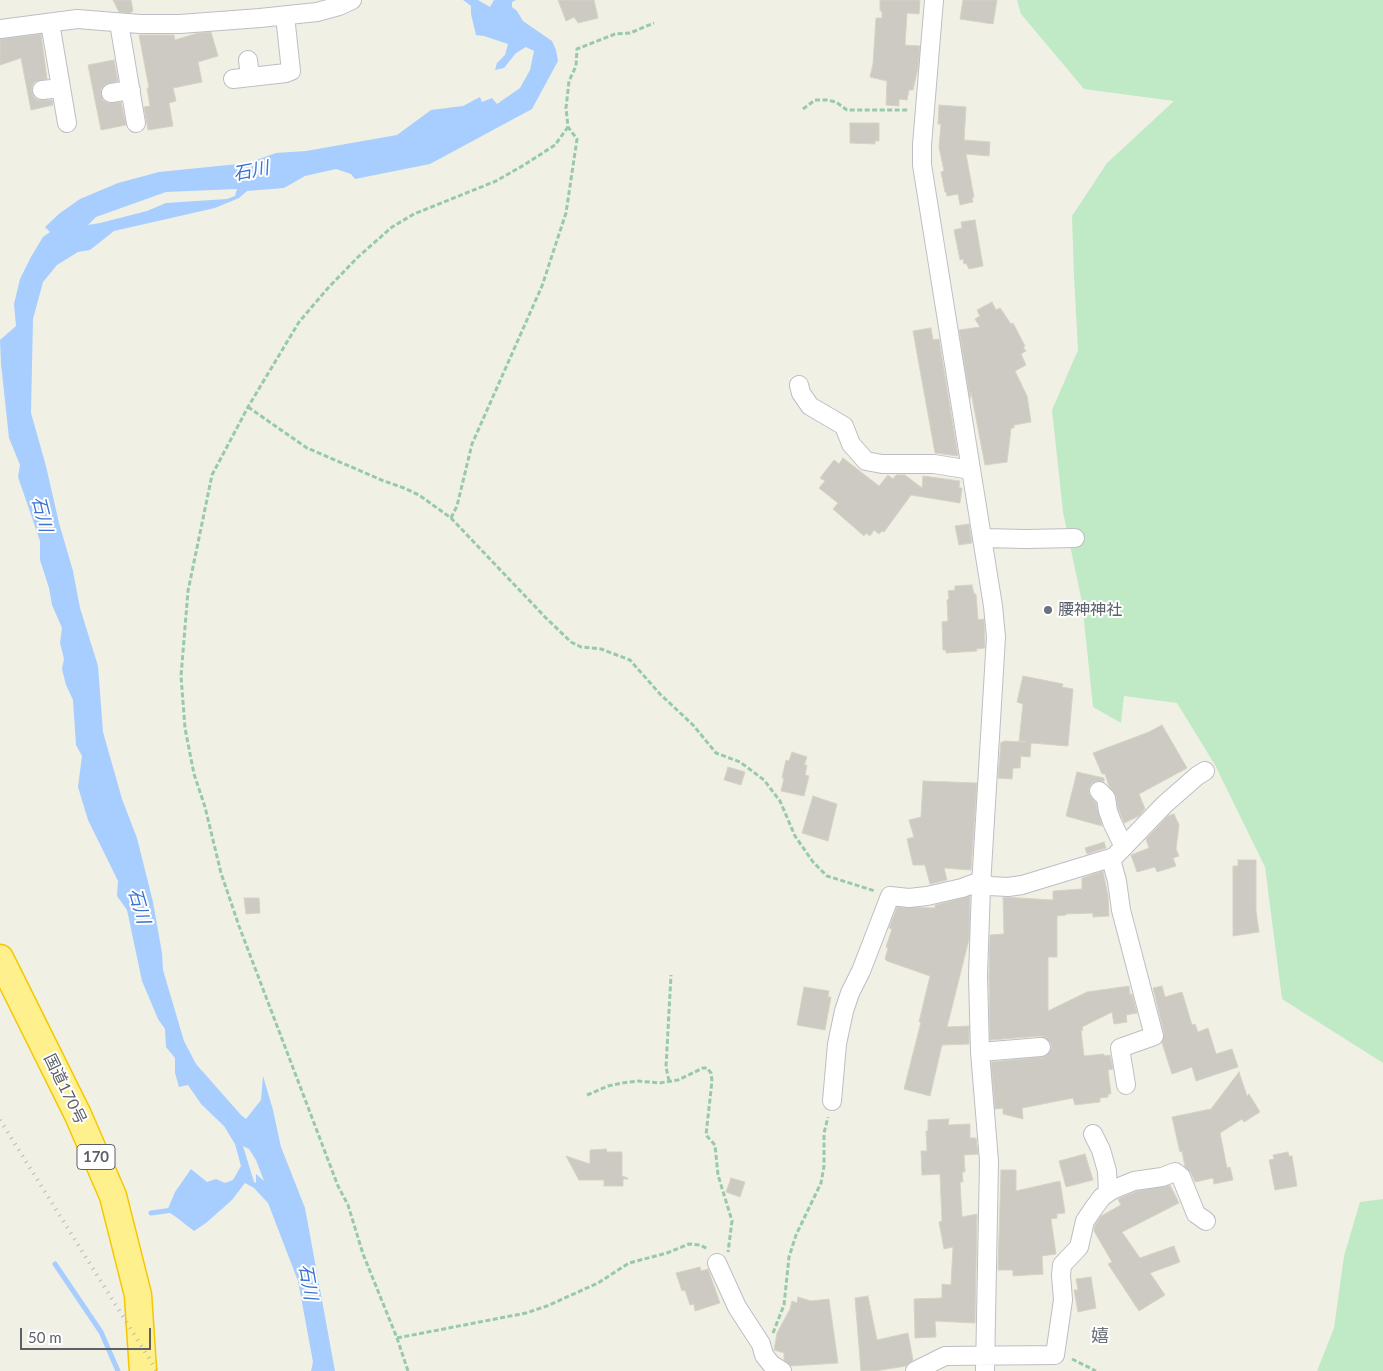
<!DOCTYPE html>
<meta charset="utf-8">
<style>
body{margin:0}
#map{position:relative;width:1383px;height:1371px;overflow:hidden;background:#f1f0e5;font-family:Lato,sans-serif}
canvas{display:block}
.scale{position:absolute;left:20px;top:1328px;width:131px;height:22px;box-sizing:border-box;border:2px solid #5d6067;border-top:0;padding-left:6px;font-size:15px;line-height:18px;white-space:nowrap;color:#5d6067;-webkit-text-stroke:4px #fff;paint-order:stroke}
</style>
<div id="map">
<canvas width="1383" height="1371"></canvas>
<div class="scale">50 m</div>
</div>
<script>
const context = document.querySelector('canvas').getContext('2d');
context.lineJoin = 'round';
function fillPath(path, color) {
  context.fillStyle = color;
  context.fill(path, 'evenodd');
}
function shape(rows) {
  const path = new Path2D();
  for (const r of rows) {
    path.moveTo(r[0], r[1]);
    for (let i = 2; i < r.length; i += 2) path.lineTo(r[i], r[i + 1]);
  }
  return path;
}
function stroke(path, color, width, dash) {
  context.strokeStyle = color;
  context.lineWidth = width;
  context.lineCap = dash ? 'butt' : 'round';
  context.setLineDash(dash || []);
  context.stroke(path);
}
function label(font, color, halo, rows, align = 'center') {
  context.font = font + ' Lato,"Noto Sans JP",sans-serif';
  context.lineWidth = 4;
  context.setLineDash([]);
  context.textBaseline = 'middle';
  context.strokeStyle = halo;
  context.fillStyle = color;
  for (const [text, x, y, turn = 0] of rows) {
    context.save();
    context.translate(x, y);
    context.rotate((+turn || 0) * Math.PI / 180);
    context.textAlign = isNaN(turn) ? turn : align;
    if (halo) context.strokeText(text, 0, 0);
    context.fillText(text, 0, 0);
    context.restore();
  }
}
fillPath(shape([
 [1017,0,1383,0,1383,1063,1282,999,1265,867,1215,765,1177,703,1124,696,1121,723,1093,707,1082,602,1063,512,1052,410,1078,350,1074,277,1072,216,1107,163,1174,101,1084,89,1021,14],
 [1383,1199,1383,1371,1317,1371,1334,1328,1344,1256,1360,1202]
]), '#c0eac5');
fillPath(shape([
 [463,0,478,0,490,7,494,0,516,0,512,2,512,7,517,11,523,21,552,41,556,50,558,61,532,109,430,164,355,179,351,174,336,169,305,176,284,188,247,191,239,198,215,208,114,231,90,250,78,252,57,265,43,282,33,319,31,413,46,466,59,523,73,571,80,608,98,666,103,732,122,799,137,838,153,902,162,953,163,970,184,1041,196,1064,241,1115,246,1119,261,1100,263,1076,273,1110,281,1147,305,1208,335,1371,311,1371,313,1362,298,1281,268,1203,254,1188,245,1183,232,1200,206,1223,194,1231,176,1217,167,1211,175,1192,191,1169,207,1182,216,1179,225,1183,233,1180,241,1166,235,1144,224,1126,201,1104,188,1085,179,1087,175,1073,175,1058,166,1047,165,1029,158,1019,142,981,127,910,117,896,118,881,88,820,78,787,82,756,76,745,73,700,66,685,62,669,64,659,60,643,62,628,52,605,49,588,40,560,40,541,18,477,20,465,9,438,1,364,0,340,16,326,14,304,20,279,31,257,43,237,50,232,45,227,60,213,80,199,118,183,159,172,248,163,276,153,306,151,397,135,431,110,463,106,480,97,482,102,492,98,497,104,520,88,530,70,534,51,526,47,516,53,504,68,495,70,497,63,505,55,508,44,484,36,476,35,471,14,471,6],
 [237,189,235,196,227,199,166,203,147,211,100,223,88,225,96,217,166,192],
 [243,1146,249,1149,256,1160,264,1181,256,1174,256,1183,254,1182]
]), '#a7ceff');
stroke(shape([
 [151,1213,173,1210],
 [55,1264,101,1332,118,1371]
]), '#a7ceff', 5);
const building = shape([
 [113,0,131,0,133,11,130,13,119,12,113,0],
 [558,0,594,0,598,18,578,23,574,17,566,21,558,0],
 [880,0,920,0,919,14,907,13,905,45,920,46,918,68,913,90,909,90,907,100,899,99,899,106,886,105,887,81,870,77,873,64,876,18,882,18,882,11,880,11,880,0],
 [963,0,997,0,993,24,960,19,963,0],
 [211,32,218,56,198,62,202,82,173,88,176,101,169,103,173,126,148,130,144,107,150,106,147,88,149,88,139,35,174,35,175,40,198,33,211,32],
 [41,34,47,79,35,82,32,86,32,92,34,97,38,100,52,100,53,105,31,110,21,58,0,65,0,39,41,34],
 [114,60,118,81,104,85,101,90,101,95,103,100,108,103,121,102,126,125,101,130,88,65,114,60],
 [939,105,966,107,964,140,990,142,989,156,966,154,974,197,972,198,973,202,960,205,958,194,947,196,946,192,945,192,941,172,944,171,939,147,941,124,938,124,939,105],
 [850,123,879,123,879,141,875,141,875,144,850,143,850,123],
 [975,220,983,266,969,269,966,263,964,264,963,259,960,260,954,230,962,228,961,222,975,220],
 [992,302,996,310,1000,308,1011,324,1013,323,1025,346,1023,347,1026,351,1021,354,1026,365,1015,371,1027,396,1031,422,1014,425,1014,428,1011,428,1007,462,985,465,971,392,970,399,959,330,980,327,975,319,980,316,977,310,992,302],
 [931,328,933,340,939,339,958,456,935,453,913,331,931,328],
 [843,458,879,486,888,475,893,479,896,475,905,475,922,488,923,476,960,481,959,488,962,488,960,503,911,495,884,532,882,531,879,534,874,530,870,536,866,533,864,536,833,509,838,503,819,488,825,481,820,478,834,460,839,464,843,458],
 [969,524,972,543,959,545,955,526,969,524],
 [972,585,974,594,976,594,978,620,984,619,985,648,976,649,977,651,946,653,946,650,943,650,942,622,948,621,947,600,949,599,948,591,955,590,955,586,972,585],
 [1023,676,1063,684,1062,687,1073,689,1068,746,1031,743,1030,757,1021,756,1020,768,1013,768,1012,779,998,778,1001,742,1004,742,1004,741,1026,742,1019,742,1023,704,1017,702,1023,676],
 [1162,725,1187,768,1139,794,1145,809,1139,816,1124,823,1118,808,1116,796,1109,786,1105,774,1102,774,1093,753,1149,732,1162,725],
 [792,752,807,757,804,765,807,765,805,775,809,776,804,796,781,791,784,778,782,778,786,760,789,761,792,752],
 [728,767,745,772,741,785,724,780,728,767],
 [1077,772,1104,778,1104,782,1096,781,1091,784,1089,789,1089,794,1096,803,1102,826,1066,816,1077,772],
 [923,781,977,783,971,870,944,868,947,880,930,884,925,865,913,865,907,839,914,837,909,820,921,817,923,781],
 [813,796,837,804,828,841,802,833,813,796],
 [1174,814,1179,825,1176,849,1179,856,1173,858,1176,866,1157,872,1155,867,1137,872,1131,855,1149,848,1146,839,1168,816,1174,814],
 [1104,842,1106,848,1087,854,1085,848,1104,842],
 [1238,860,1256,860,1256,911,1259,932,1233,936,1233,866,1238,866,1238,860],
 [1103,871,1108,896,1109,916,1093,917,1093,913,1066,914,1066,915,1057,916,1057,957,1048,957,1048,1011,1087,992,1129,986,1130,995,1132,994,1137,1013,1126,1015,1127,1022,1114,1024,1112,1012,1082,1027,1083,1030,1081,1031,1084,1056,1104,1054,1104,1056,1110,1055,1113,1069,1108,1070,1111,1094,1108,1094,1108,1097,1100,1098,1100,1102,1075,1105,1073,1098,1022,1108,1023,1119,1003,1114,1003,1108,995,1109,991,1062,1042,1057,1047,1055,1052,1047,1049,1041,1041,1036,990,1040,989,976,990,935,1004,934,1003,897,1053,900,1053,891,1082,889,1082,878,1103,871],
 [970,896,969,939,947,1027,969,1026,969,1044,942,1045,930,1096,904,1089,921,1022,919,1022,930,976,887,961,885,959,888,948,886,947,892,929,889,928,897,907,935,908,935,905,970,896],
 [244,898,259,898,260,913,246,914,244,898],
 [1162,986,1165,997,1182,992,1192,1025,1195,1024,1198,1032,1208,1028,1216,1054,1232,1049,1238,1067,1196,1081,1192,1067,1172,1074,1162,1043,1164,1033,1153,988,1162,986],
 [804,987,829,991,828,997,831,997,825,1030,797,1025,804,987],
 [1239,1072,1247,1096,1249,1094,1260,1112,1244,1122,1242,1119,1220,1133,1227,1168,1230,1167,1233,1180,1214,1184,1213,1178,1195,1182,1191,1173,1185,1167,1182,1151,1180,1152,1172,1117,1211,1109,1239,1072],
 [949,1119,948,1125,970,1124,970,1138,976,1138,978,1154,964,1155,965,1172,962,1172,963,1182,960,1182,962,1217,977,1214,975,1323,935,1321,936,1337,915,1338,914,1299,942,1298,942,1284,951,1285,953,1247,944,1249,939,1222,942,1221,940,1174,922,1175,921,1151,927,1151,926,1131,928,1131,928,1120,949,1119],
 [606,1149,607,1152,622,1152,622,1176,628,1178,628,1179,623,1179,623,1186,604,1186,604,1180,579,1180,566,1156,590,1164,590,1150,606,1149],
 [1288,1152,1289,1156,1292,1156,1297,1186,1275,1190,1269,1160,1274,1159,1273,1155,1288,1152],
 [1085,1154,1093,1180,1066,1187,1059,1161,1085,1154],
 [1001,1170,1016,1170,1016,1191,1060,1181,1065,1213,1057,1214,1057,1218,1051,1219,1056,1254,1042,1256,1043,1274,1013,1276,1013,1270,998,1270,1001,1170],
 [731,1178,745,1182,740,1197,726,1192,731,1178],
 [1170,1185,1179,1203,1122,1232,1140,1258,1174,1246,1180,1262,1150,1273,1165,1295,1139,1311,1108,1264,1112,1262,1094,1231,1095,1225,1101,1216,1121,1205,1118,1199,1137,1191,1170,1185],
 [700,1267,701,1271,708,1269,720,1303,695,1311,694,1304,690,1305,685,1290,682,1291,676,1273,700,1267],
 [1091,1277,1096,1308,1078,1312,1074,1290,1078,1290,1076,1279,1091,1277],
 [868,1296,877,1340,908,1333,913,1360,906,1366,875,1371,861,1371,855,1298,868,1296],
 [798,1297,811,1301,829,1299,838,1363,791,1366,784,1360,784,1353,774,1350,777,1333,790,1309,792,1301,797,1303,798,1297]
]);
fillPath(building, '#cccac2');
stroke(building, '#d6d3c3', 1);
const minor = shape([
 [934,0,922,145,922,165,993,606,996,637,981,886,978,976,980,1052,989,1161,985,1371],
 [50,23,67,123],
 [119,23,136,123],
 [0,29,77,19,140,24,180,24,260,18,317,12,339,6,352,0],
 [248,60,250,77],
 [233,79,286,73,291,71,285,16],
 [42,90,61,88],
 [111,93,131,90],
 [799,385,801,393,810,406,844,426,851,444,866,461,882,464,934,464,971,470],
 [982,538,1026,539,1075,538],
 [1099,791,1106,798,1108,811,1112,822,1124,847],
 [1111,859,1117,881,1121,910,1154,1036,1120,1048,1126,1085],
 [981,881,989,886,1008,887,1022,885,1114,857,1165,804,1197,776,1205,771],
 [980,1052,1041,1047],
 [832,1101,837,1044,844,1011,850,993,861,971,890,896,909,898,927,896,962,888,981,881],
 [1093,1134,1101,1150,1107,1171,1108,1193],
 [717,1263,737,1307,761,1344,764,1355,771,1364,782,1371],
 [915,1371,945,1356,1055,1355,1063,1300,1061,1275,1062,1265,1079,1247,1085,1221,1093,1209,1102,1197,1112,1190,1134,1181,1162,1177,1175,1172,1181,1177,1196,1214,1206,1221]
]);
const highway = shape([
 [0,958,78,1115,113,1196,138,1295,143,1371]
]);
stroke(minor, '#bdbec5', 20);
stroke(highway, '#f6c700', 29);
stroke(shape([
 [803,109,815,100,827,100,836,102,847,110,909,110],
 [248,407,307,448,384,481,404,488,419,495,451,518,546,618,571,642,581,647,601,649,630,660,660,694,693,725,716,753,740,762,764,780,780,801,795,836,813,862,827,876,875,891],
 [451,518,457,506,472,444,542,286,566,213,577,139,568,127,566,108,569,81,576,66,577,49,615,34,630,33,654,23],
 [669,1081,666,1067,671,975],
 [587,1095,608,1086,622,1083,638,1081,659,1083,678,1080,703,1068,707,1068,711,1073,712,1081,706,1135,715,1145,718,1175,732,1221,728,1252],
 [773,1333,784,1305,789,1257,796,1235,821,1183,824,1166,824,1133,828,1117],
 [397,1338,526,1313,547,1306,598,1283,629,1263,667,1253,689,1244,700,1245,708,1249],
 [1072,1359,1096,1371],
 [408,1371,397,1338,363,1254,348,1205,338,1186,239,926,221,873,205,807,194,774,185,728,181,676,188,591,212,475,248,407,299,322,328,288,358,257,392,227,414,214,496,181,524,165,555,145,568,127]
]), '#97caab', 3, [5, 2.5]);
stroke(minor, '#fff', 18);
stroke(highway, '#fff08e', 26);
stroke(shape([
 [0,1120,157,1371]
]), '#b9b9ba', 4, [1, 6]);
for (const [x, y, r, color] of [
 [1048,610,5,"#6b7280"]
]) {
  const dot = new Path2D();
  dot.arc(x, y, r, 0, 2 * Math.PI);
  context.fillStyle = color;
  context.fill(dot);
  stroke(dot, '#fff', 2);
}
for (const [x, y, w] of [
 [96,1157,38]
]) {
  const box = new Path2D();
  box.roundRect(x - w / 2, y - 12.5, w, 25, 4);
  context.fillStyle = '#fff';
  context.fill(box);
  stroke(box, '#5d6067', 1);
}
label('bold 15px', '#5d6067', null, [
 ["170",96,1157]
]);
label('16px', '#5b616d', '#fff', [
 ["腰神神社",1058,610]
], 'left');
label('16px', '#5d6067', '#fff', [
 ["国道170号",65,1089,64]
]);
label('italic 18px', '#3d73cf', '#fff', [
 ["石川",251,171,-11],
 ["石川",42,514,76],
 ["石川",139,906,74],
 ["石川",308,1282,80]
]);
label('18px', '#6e7279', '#fff', [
 ["嬉",1100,1336]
]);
</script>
